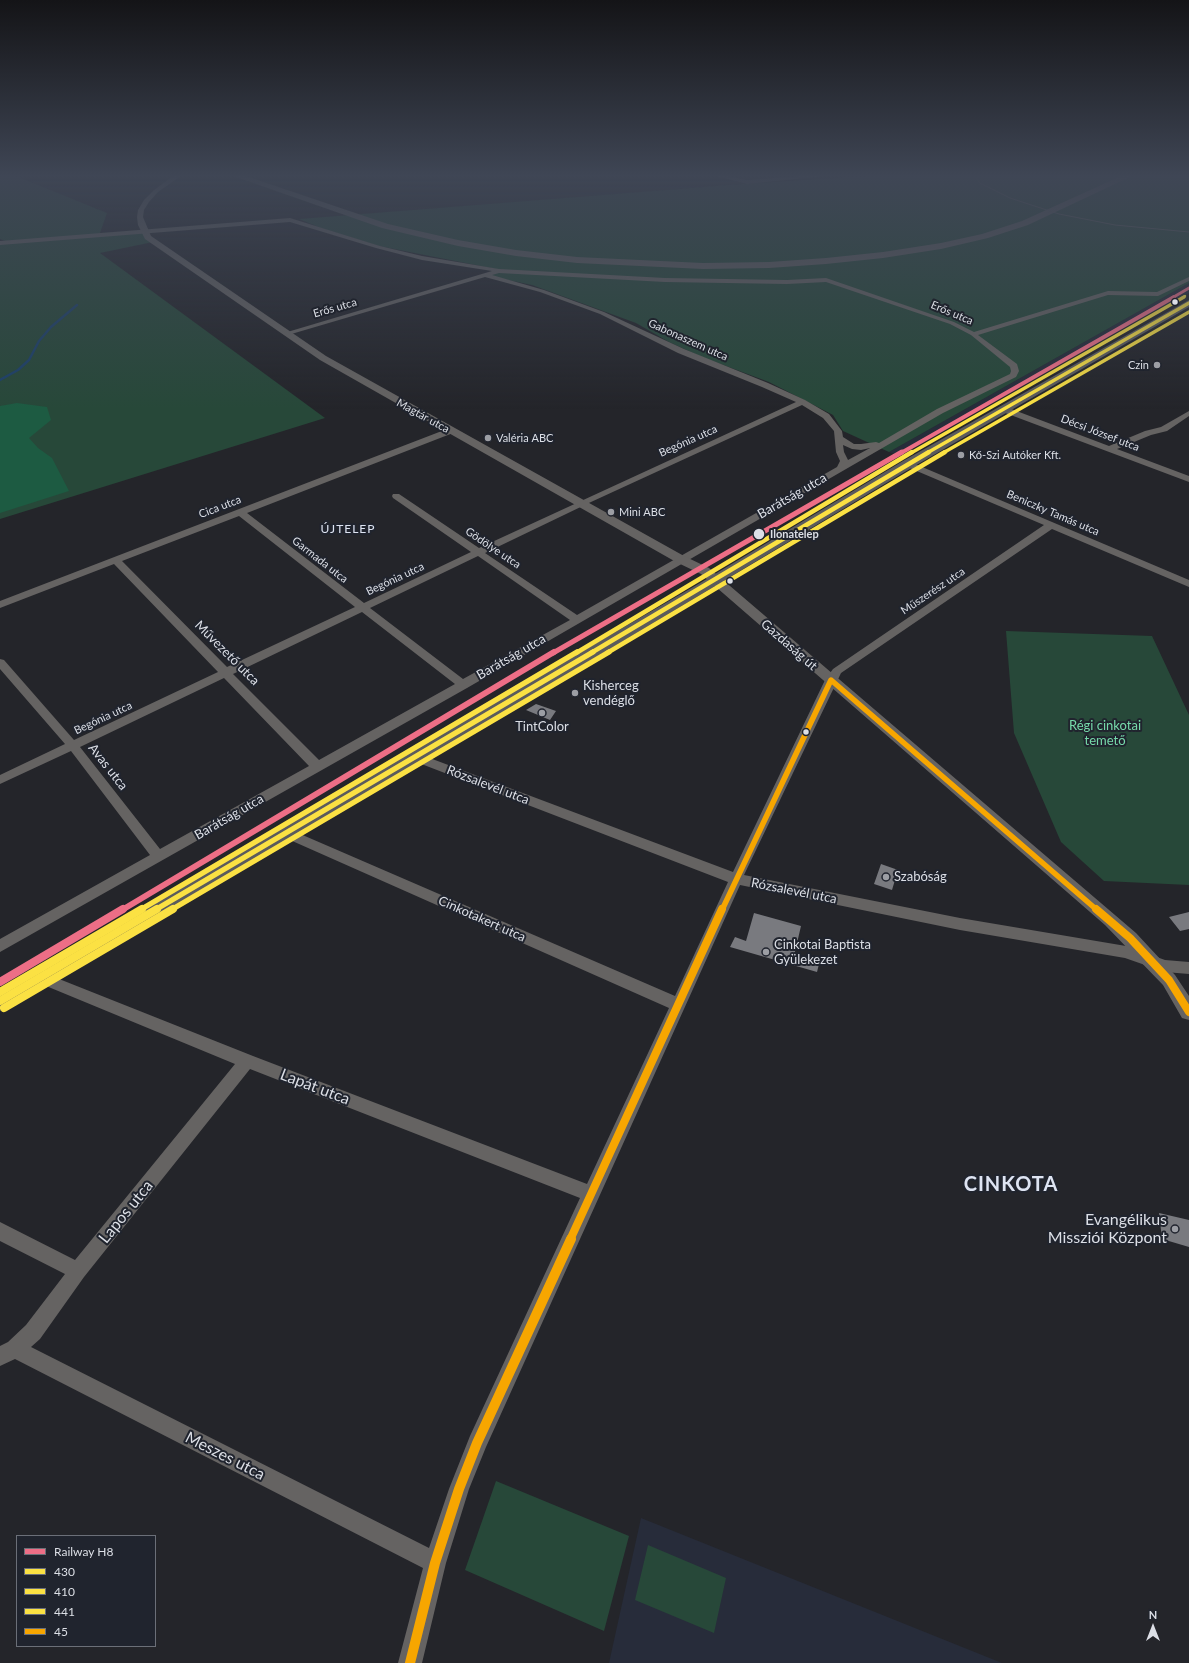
<!DOCTYPE html>
<meta charset="utf-8">
<style>
body{margin:0}
#map{position:relative;width:1189px;height:1663px;overflow:hidden;background:#24252a;font-family:Lato,sans-serif}
canvas{display:block}
.legend{position:absolute;left:16px;top:1535px;width:140px;height:112px;box-sizing:border-box;background:#20242e;border:1px solid #6b6f78;margin:0;padding:5px 7px;list-style:none;font-size:12px;color:#dcdfe6}
.legend li{display:flex;align-items:center;gap:8px;height:20px}
.legend b{width:20px;border:1px solid #6b6f78}
.north{position:absolute;left:1133px;top:1607px;width:40px;height:40px;-webkit-text-stroke:3px #20242e;paint-order:stroke;rotate:0deg;font-size:11px;font-weight:700;line-height:16px;text-align:center;color:#dcdfe6}
.north::after{content:'';display:block;margin:auto;width:14px;height:18px;background:#dcdfe6;clip-path:polygon(50% 0,100% 100%,50% 72%,0 100%)}
</style>
<div id="map">
<canvas width="1189" height="1663"></canvas>
<ul class="legend">
<li><b style="height:5px;background:#ed6e86"></b>Railway H8</li>
<li><b style="height:5px;background:#fbe143"></b>430</li>
<li><b style="height:5px;background:#fbe143"></b>410</li>
<li><b style="height:5px;background:#fbe143"></b>441</li>
<li><b style="height:5px;background:#f7a600"></b>45</li>
</ul>
<div class="north">N</div>
</div>
<script>
const context = document.querySelector('canvas').getContext('2d');
context.lineJoin = 'round';
function fillPath(path, color) {
  context.fillStyle = color;
  context.fill(path, 'evenodd');
}
function shape(rows) {
  const path = new Path2D();
  for (const r of rows) {
    path.moveTo(r[0], r[1]);
    for (let i = 2; i < r.length; i += 2) path.lineTo(r[i], r[i + 1]);
  }
  return path;
}
function stroke(path, color, width, dash) {
  context.strokeStyle = color;
  context.lineWidth = width;
  context.lineCap = dash ? 'butt' : 'round';
  context.setLineDash(dash || []);
  context.stroke(path);
}
function label(font, color, halo, rows, align = 'center') {
  context.font = font + ' Lato,sans-serif';
  context.lineWidth = 4;
  context.setLineDash([]);
  context.textBaseline = 'middle';
  context.strokeStyle = halo;
  context.fillStyle = color;
  for (const [text, x, y, turn = 0] of rows) {
    context.save();
    context.translate(x, y);
    context.rotate((+turn || 0) * Math.PI / 180);
    context.textAlign = isNaN(turn) ? turn : align;
    if (halo) context.strokeText(text, 0, 0);
    context.fillText(text, 0, 0);
    context.restore();
  }
}
fillPath(shape([
 [1189,283,1189,293,1151,313,898,455,889,452],
 [641,1518,1002,1663,609,1663]
]), '#272c3a');
fillPath(shape([
 [0,176,16,176,107,213,100,233,140,231,153,242,100,253,325,418,0,519,0,243,7,242,0,239],
 [867,176,1189,176,1189,283,889,452,843,431,833,415,806,401,769,382,702,357,669,342,636,323,532,285,484,275,496,269,379,246,321,228,299,219,742,184],
 [1006,631,1152,636,1189,715,1189,885,1104,881,1061,842,1014,733],
 [496,1481,629,1536,604,1631,465,1570],
 [648,1545,726,1578,714,1633,635,1600]
]), '#274839');
fillPath(shape([
 [17,403,47,407,51,420,29,438,38,448,52,458,69,491,0,513,0,406]
]), '#1d5b42');
stroke(shape([
 [0,380,18,370,29,360,39,341,51,327,77,305]
]), '#1d4169', 2.5);
fillPath(shape([
 [536,704,556,711,550,720,526,710],
 [881,864,898,870,892,890,874,884],
 [1189,912,1189,929,1180,931,1169,917],
 [754,913,801,926,794,956,819,964,817,972,730,947,735,937,746,941],
 [1159,1213,1189,1220,1189,1247,1162,1239]
]), '#797a7f');
fillPath(shape([
 [716,176,727,176,747,180,800,176,825,176,747,184,716,176],
 [290,218,380,246,422,256,499,269,665,278,787,280,826,278,954,322,974,332,1108,291,1157,292,1189,277,1189,281,1158,296,1108,295,978,335,1017,364,1019,371,1016,377,943,413,467,688,0,952,0,939,150,855,71,751,0,784,0,775,65,744,0,669,0,659,4,660,74,740,218,672,114,564,0,608,0,601,447,429,453,429,453,433,247,513,364,603,471,552,393,498,392,496,393,494,399,494,479,548,796,402,762,387,678,353,600,314,540,292,485,277,288,335,284,335,284,333,492,271,422,260,376,248,290,222,0,245,0,241,290,218],
 [499,273,665,282,787,284,826,282,950,324,971,335,1010,367,1011,371,1010,374,937,409,879,443,876,442,861,444,854,444,843,437,842,431,829,414,805,400,768,383,684,349,604,312,544,290,492,275,499,273],
 [802,405,823,418,834,431,836,452,840,461,837,467,577,615,485,553,591,502,802,405],
 [843,445,852,449,861,450,870,448,848,460,844,452,843,445],
 [239,516,355,607,227,667,122,561,239,516],
 [478,556,570,620,463,679,370,608,478,556],
 [362,612,455,684,319,760,233,674,362,612],
 [224,678,309,766,160,849,80,747,224,678],
 [1000,407,1006,407,1109,446,1145,431,1161,427,1189,411,1189,416,1167,431,1151,435,1117,449,1189,476,1189,482,1000,411,1000,407],
 [908,461,1189,580,1189,587,1052,529,841,673,744,875,960,918,1126,946,1165,960,1189,962,1189,974,1165,972,1125,958,960,930,740,885,486,1447,469,1489,446,1563,422,1663,398,1663,423,1568,15,1359,0,1366,0,1346,8,1342,26,1325,65,1274,0,1241,0,1222,75,1260,235,1064,34,981,32,977,34,973,39,971,44,973,253,1056,587,1184,669,1008,281,836,279,833,281,830,286,828,291,830,675,996,728,882,411,760,409,757,411,754,415,753,419,754,733,872,825,680,833,669,1044,525,905,466,904,464,908,461],
 [250,1069,580,1198,470,1436,449,1489,429,1548,31,1347,40,1339,84,1277,250,1069]
]), '#656362');
fillPath(shape([
 [173,176,181,176,158,192,149,202,144,210,143,217,151,236,326,356,684,556,709,568,1136,933,1175,975,1189,996,1189,1020,1182,1018,1163,985,1105,925,701,574,676,562,320,360,145,239,138,225,137,217,138,210,144,200,154,190,173,176]
]), '#656362');
fillPath(shape([
 [1189,300,1189,307,913,467,710,589,8,1008,0,1011,0,989,700,583,903,461,1189,300]
]), '#5b5b5d');
fillPath(shape([
 [233,176,246,176,388,224,458,240,516,250,577,257,703,263,769,262,826,258,883,252,941,243,982,234,1022,221,1121,176,1132,176,1028,225,988,238,941,249,883,258,826,264,769,268,703,269,577,263,516,256,458,246,382,228,233,176]
]), '#5e5e5f');
stroke(shape([
 [974,176,980,183,1010,198,1059,214,1115,225,1189,232]
]), '#5b5c5e', 1);
stroke(shape([
 [927,453,1189,303]
]), '#fbe143', 3.5);
stroke(shape([
 [591,653,929,452]
]), '#fbe143', 4.5);
stroke(shape([
 [155,910,593,652]
]), '#fbe143', 5.5);
stroke(shape([
 [0,1001,157,909]
]), '#fbe143', 8);
stroke(shape([
 [943,453,1189,312]
]), '#fbe143', 3.5);
stroke(shape([
 [607,653,945,452]
]), '#fbe143', 4.5);
stroke(shape([
 [171,910,609,652]
]), '#fbe143', 5.5);
stroke(shape([
 [4,1008,173,909]
]), '#fbe143', 8);
stroke(shape([
 [1182,298,1185,296]
]), '#fbe143', 2.5);
stroke(shape([
 [911,453,1184,297]
]), '#fbe143', 3.5);
stroke(shape([
 [576,653,912,452]
]), '#fbe143', 4.5);
stroke(shape([
 [140,910,577,652]
]), '#fbe143', 5.5);
stroke(shape([
 [0,992,142,909]
]), '#fbe143', 8);
stroke(shape([
 [722,910,831,680,1097,910]
]), '#f7a600', 5.5);
stroke(shape([
 [1096,909,1130,938,1169,980,1189,1012],
 [570,1240,722,909]
]), '#f7a600', 8);
stroke(shape([
 [410,1663,435,1563,459,1489,477,1443,571,1239]
]), '#f7a600', 10);
stroke(shape([
 [1172,298,1189,288]
]), '#ed6e86', 3);
stroke(shape([
 [901,453,1174,297]
]), '#ed6e86', 4);
stroke(shape([
 [553,653,902,452]
]), '#ed6e86', 5);
stroke(shape([
 [122,910,554,652]
]), '#ed6e86', 6);
stroke(shape([
 [0,982,123,909]
]), '#ed6e86', 8);
const sky = context.createLinearGradient(0, 0, 0, 409);
sky.addColorStop(0, '#141417');
sky.addColorStop(0.43, '#3f4655');
sky.addColorStop(1, '#3f465500');
context.fillStyle = sky;
context.fillRect(0, 0, 1189, 409);
for (const [x, y, r, color] of [
 [1175,302,3.5,"#dcdfe6"],
 [1157,365,4,"#9c9ea4"],
 [488,438,4,"#9c9ea4"],
 [961,455,4,"#9c9ea4"],
 [611,512,4,"#9c9ea4"],
 [759,534,6,"#dcdfe6"],
 [730,581,3.5,"#dcdfe6"],
 [575,693,4,"#9c9ea4"],
 [542,713,4,"#9c9ea4"],
 [806,732,3.5,"#dcdfe6"],
 [886,877,4,"#9c9ea4"],
 [766,952,4,"#9c9ea4"],
 [1175,1229,4,"#9c9ea4"]
]) {
  const dot = new Path2D();
  dot.arc(x, y, r, 0, 2 * Math.PI);
  context.fillStyle = color;
  context.fill(dot);
  stroke(dot, '#20242e', 1.5);
}
label('11px', '#dcdfe6', '#20242e', [
 ["Erős utca",335,308,-16],
 ["Erős utca",952,313,23],
 ["Gabonaszem utca",688,340,24],
 ["Magtár utca",423,416,29],
 ["Décsi József utca",1100,433,21],
 ["Begónia utca",688,441,-24],
 ["Cica utca",220,507,-21],
 ["Beniczky Tamás utca",1053,513,23],
 ["Gödölye utca",493,548,34],
 ["Garmada utca",320,560,38],
 ["Begónia utca",395,579,-25],
 ["Műszerész utca",933,591,-34],
 ["Begónia utca",103,718,-25]
]);
label('11px', '#dcdfe6', '#20242e', [
 ["Czin",1149,365,"right"],
 ["Valéria ABC",496,438],
 ["Kő-Szi Autóker Kft.",969,455],
 ["Mini ABC",619,512]
], 'left');
label('bold 11px', '#dcdfe6', '#20242e', [
 ["Ilonatelep",770,534]
], 'left');
context.letterSpacing = '1px';
label('12px', '#dee4f2', '#20242e', [
 ["ÚJTELEP",348,529]
]);
context.letterSpacing = '0px';
label('13px', '#dcdfe6', '#20242e', [
 ["Barátság utca",792,496,-30],
 ["Gazdaság út",789,645,41],
 ["Művezető utca",227,653,45],
 ["Barátság utca",511,657,-30],
 ["Avas utca",108,767,52],
 ["Rózsalevél utca",488,785,21],
 ["Barátság utca",229,817,-30],
 ["Rózsalevél utca",794,891,11],
 ["Cinkotakert utca",482,919,24]
]);
label('13px', '#dcdfe6', '#20242e', [
 ["Kisherceg",583,686],
 ["vendéglő",583,701],
 ["TintColor",542,727,"center"],
 ["Szabóság",894,877],
 ["Cinkotai Baptista",774,945],
 ["Gyülekezet",774,960]
], 'left');
label('13px', '#76d9aa', '#20242e', [
 ["Régi cinkotai",1105,726],
 ["temető",1105,741]
]);
label('16px', '#dcdfe6', '#20242e', [
 ["Lapát utca",315,1087,21],
 ["Lapos utca",126,1212,-51],
 ["Meszes utca",225,1456,27]
]);
label('16px', '#dcdfe6', '#20242e', [
 ["Evangélikus",1167,1220],
 ["Missziói Központ",1167,1238]
], 'right');
context.letterSpacing = '1px';
label('bold 20px', '#dee4f2', '#20242e', [
 ["CINKOTA",1011,1185]
]);
context.letterSpacing = '0px';
</script>
